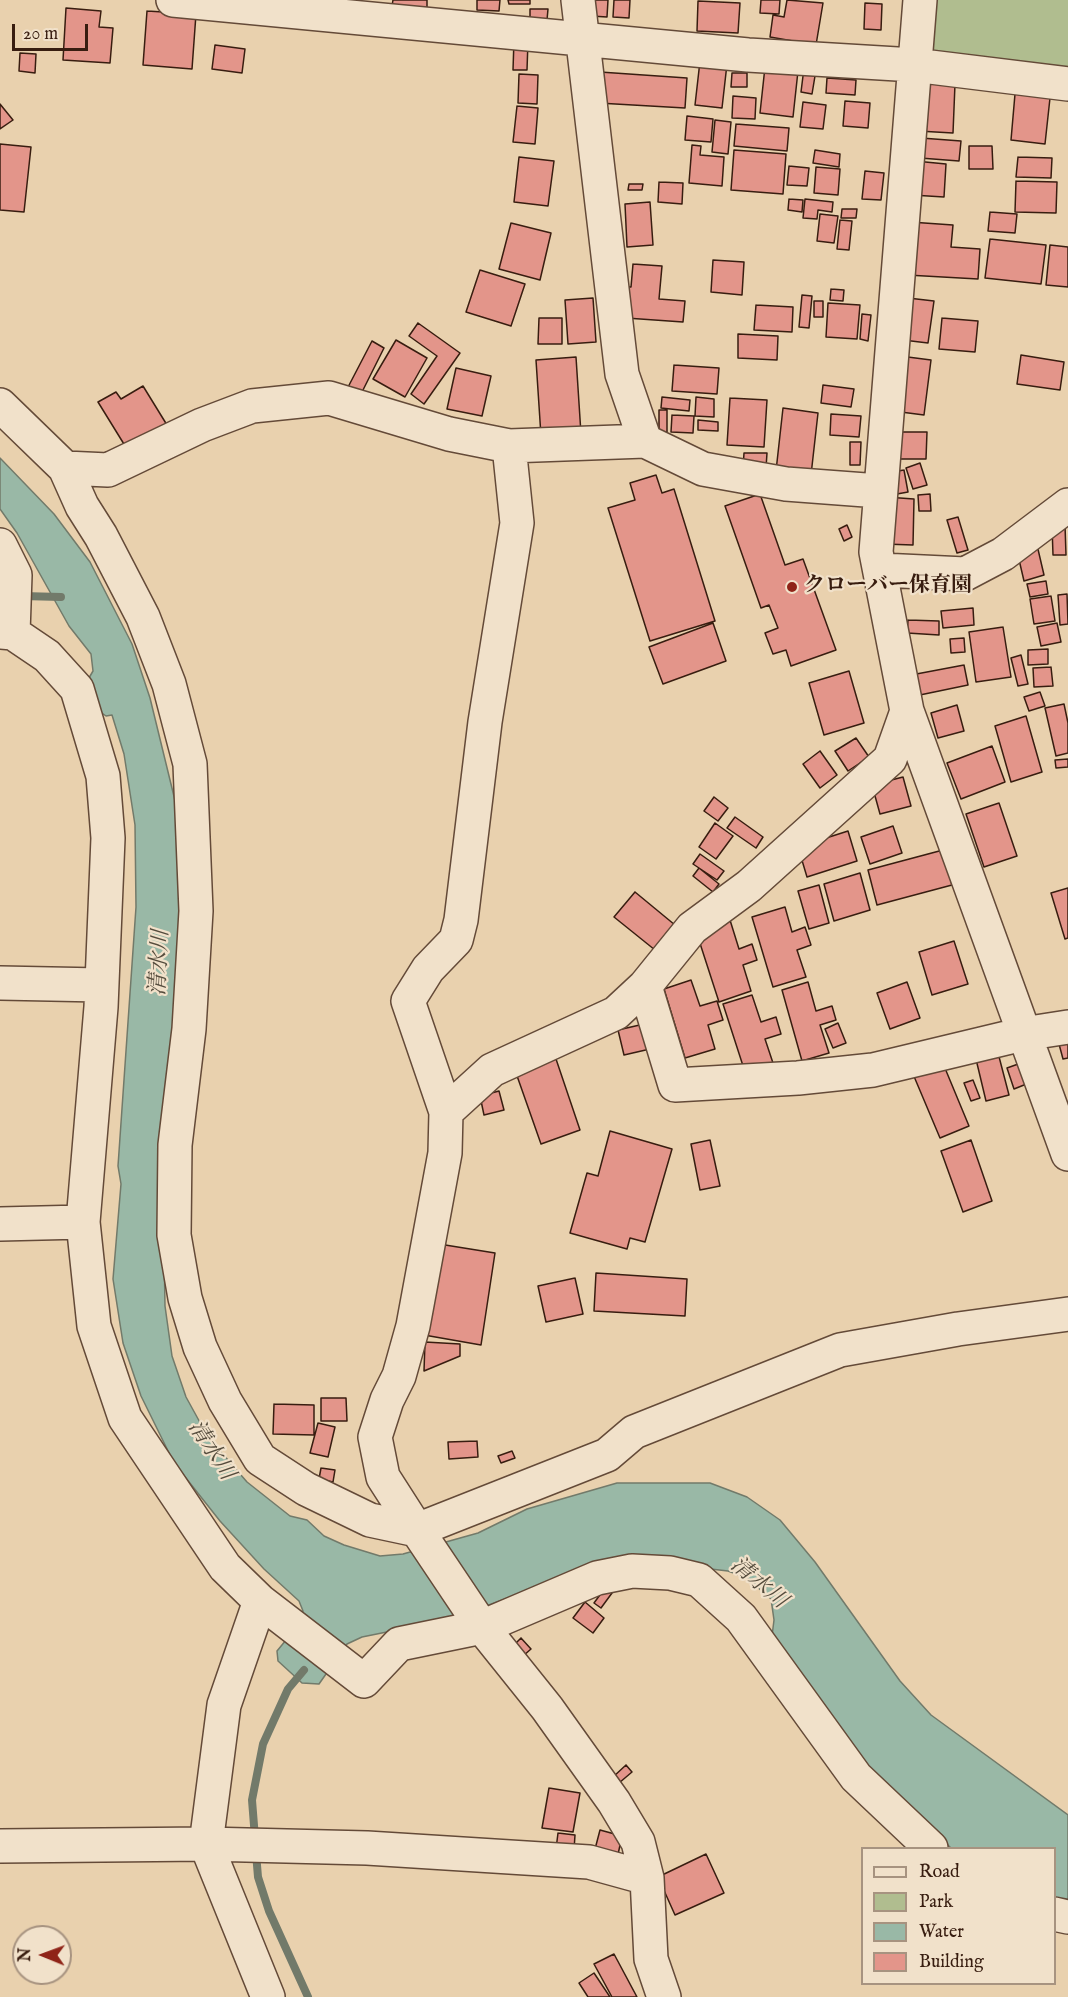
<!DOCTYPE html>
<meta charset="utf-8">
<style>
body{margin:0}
#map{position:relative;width:1068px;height:1997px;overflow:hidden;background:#e9d1ae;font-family:"IM FELL English",serif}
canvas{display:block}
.legend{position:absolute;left:861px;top:1847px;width:195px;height:138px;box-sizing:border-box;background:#f1e1ca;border:2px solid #a79380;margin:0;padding:8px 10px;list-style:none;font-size:18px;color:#381d10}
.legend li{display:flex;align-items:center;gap:12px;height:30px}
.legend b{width:30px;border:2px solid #a79380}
.north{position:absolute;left:12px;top:1925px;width:60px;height:60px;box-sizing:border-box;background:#f1e1ca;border:2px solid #a79380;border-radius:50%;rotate:271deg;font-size:16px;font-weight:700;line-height:24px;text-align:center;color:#381d10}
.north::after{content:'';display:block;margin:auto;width:21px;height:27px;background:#8f2418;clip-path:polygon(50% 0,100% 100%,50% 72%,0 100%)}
.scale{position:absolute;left:12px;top:24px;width:76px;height:27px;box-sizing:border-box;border:3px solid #381d10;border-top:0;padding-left:8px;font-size:18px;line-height:21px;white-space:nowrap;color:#381d10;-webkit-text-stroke:4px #f1e1ca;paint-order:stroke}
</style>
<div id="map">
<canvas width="1068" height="1997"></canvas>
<ul class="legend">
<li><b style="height:8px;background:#f1e1ca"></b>Road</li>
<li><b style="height:16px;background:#b0bd8f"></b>Park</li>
<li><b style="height:16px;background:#99b8a6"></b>Water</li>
<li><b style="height:16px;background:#e3958a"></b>Building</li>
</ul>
<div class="north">N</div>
<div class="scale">20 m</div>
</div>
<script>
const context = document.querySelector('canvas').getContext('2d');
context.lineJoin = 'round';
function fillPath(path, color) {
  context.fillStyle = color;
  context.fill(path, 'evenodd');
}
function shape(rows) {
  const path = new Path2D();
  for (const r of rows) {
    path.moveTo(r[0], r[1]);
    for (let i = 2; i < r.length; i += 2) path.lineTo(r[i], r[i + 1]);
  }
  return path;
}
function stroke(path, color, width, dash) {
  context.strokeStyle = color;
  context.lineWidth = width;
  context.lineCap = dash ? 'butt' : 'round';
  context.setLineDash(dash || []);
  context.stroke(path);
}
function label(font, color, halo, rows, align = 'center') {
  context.font = font + ' "IM FELL English","Noto Serif JP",serif';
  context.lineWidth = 4.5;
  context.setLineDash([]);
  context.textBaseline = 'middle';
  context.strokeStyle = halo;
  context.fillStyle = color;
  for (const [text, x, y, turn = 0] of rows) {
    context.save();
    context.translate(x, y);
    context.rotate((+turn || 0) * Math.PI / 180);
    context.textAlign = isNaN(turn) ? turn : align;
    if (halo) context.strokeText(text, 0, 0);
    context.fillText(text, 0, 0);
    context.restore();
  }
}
fillPath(shape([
 [923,0,1068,0,1068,79,914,65]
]), '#b0bd8f');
const water = shape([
 [0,458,54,514,90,562,132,644,150,698,180,821,184,919,163,1192,165,1306,172,1356,186,1397,208,1437,247,1482,290,1516,307,1520,324,1536,344,1545,380,1556,403,1554,478,1533,527,1509,617,1483,710,1483,747,1497,780,1520,815,1562,900,1681,931,1715,1068,1815,1068,1908,1055,1905,1054,1848,951,1848,863,1764,772,1636,774,1620,771,1599,747,1578,728,1571,693,1567,548,1583,451,1619,362,1637,347,1644,319,1684,302,1683,278,1661,277,1651,300,1623,303,1611,299,1601,264,1569,220,1521,174,1463,141,1396,123,1343,113,1279,121,1184,118,1166,136,907,135,825,124,754,112,715,106,716,99,711,86,683,93,671,91,654,69,626,17,533,0,509,0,458]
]);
fillPath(water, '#99b8a6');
stroke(water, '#727a6a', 1.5);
stroke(shape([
 [22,596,61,597],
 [255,1838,252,1800,263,1744,288,1689,304,1670],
 [256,1853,258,1877,269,1911,308,1997]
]), '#727a6a', 8);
const building = shape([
 [393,0,427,0,427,9,392,6,393,0],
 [477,0,500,0,499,11,477,10,477,0],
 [508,0,530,0,530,4,509,4,508,0],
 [592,0,608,0,607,17,591,16,592,0],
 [614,0,630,0,629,18,613,17,614,0],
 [761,0,780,0,779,14,760,13,761,0],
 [787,0,823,3,816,45,770,37,773,15,784,17,787,0],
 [698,1,740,3,738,33,697,31,698,1],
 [865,3,882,4,881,30,864,29,865,3],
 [66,8,101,11,99,27,113,28,110,63,63,60,66,8],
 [530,9,548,9,547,20,530,20,530,9],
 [147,11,196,14,192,69,143,65,147,11],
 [514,40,528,41,527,70,513,70,514,40],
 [215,45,245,49,242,73,212,69,215,45],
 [20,53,36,54,35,73,19,71,20,53],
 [700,61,727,64,722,108,695,105,700,61],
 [765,67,798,71,793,117,760,113,765,67],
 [804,68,816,70,812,94,801,92,804,68],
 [600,72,687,78,685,108,598,103,600,72],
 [732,73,747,73,747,87,731,87,732,73],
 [519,74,538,75,537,104,518,103,519,74],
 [827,78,856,80,855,95,826,93,827,78],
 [921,82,955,84,953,133,918,131,921,82],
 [1015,94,1050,98,1045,144,1011,140,1015,94],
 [733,96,756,98,755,119,732,118,733,96],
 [845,101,870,103,868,128,843,126,845,101],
 [803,102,826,105,823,129,800,127,803,102],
 [0,104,13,120,0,129,0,104],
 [517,106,538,108,535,144,513,142,517,106],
 [687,116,713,119,711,142,685,140,687,116],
 [715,120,731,122,728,154,712,152,715,120],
 [736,124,789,128,787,151,734,146,736,124],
 [921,138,961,141,959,161,920,158,921,138],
 [0,144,31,147,24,212,0,210,0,144],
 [692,145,701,146,700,155,724,157,722,186,689,183,692,145],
 [969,146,992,146,993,169,969,169,969,146],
 [734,150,786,154,783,194,731,190,734,150],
 [815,150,840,154,839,167,813,163,815,150],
 [519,157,554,161,548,206,514,202,519,157],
 [1018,157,1052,158,1051,178,1016,177,1018,157],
 [915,161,946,164,944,197,912,195,915,161],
 [789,166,809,168,807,186,787,185,789,166],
 [816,167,840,169,838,195,814,193,816,167],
 [865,171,884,173,881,200,862,199,865,171],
 [1016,181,1057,182,1056,213,1015,212,1016,181],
 [659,182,683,183,682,204,658,202,659,182],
 [629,184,643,184,642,190,628,190,629,184],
 [789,199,803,200,802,212,788,210,789,199],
 [805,199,833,202,832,212,818,210,817,219,803,218,805,199],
 [650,202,653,245,627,247,625,204,650,202],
 [842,209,857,209,856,218,841,218,842,209],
 [990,212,1017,214,1015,233,988,231,990,212],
 [820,214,838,216,834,243,817,241,820,214],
 [840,220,852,221,849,250,837,249,840,220],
 [910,222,953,225,951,247,980,249,978,279,907,275,910,222],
 [511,223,551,233,540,280,499,269,511,223],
 [990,239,1046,245,1041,284,985,278,990,239],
 [1050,245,1068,247,1068,287,1046,285,1050,245],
 [713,260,744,262,742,295,711,292,713,260],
 [633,264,662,266,659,299,685,301,683,322,626,318,622,287,631,287,633,264],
 [480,270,525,284,511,326,466,312,480,270],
 [831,289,844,290,843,301,830,300,831,289],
 [802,295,812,296,809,328,799,327,802,295],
 [593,298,596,342,568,344,565,300,593,298],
 [908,298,934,301,928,343,903,340,908,298],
 [814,301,823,301,823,317,814,317,814,301],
 [828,303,860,305,857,339,826,337,828,303],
 [756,305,793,307,792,332,754,330,756,305],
 [862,314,871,315,868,341,860,339,862,314],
 [539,318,562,318,562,344,538,344,539,318],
 [942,318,978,321,975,352,939,349,942,318],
 [418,323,460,353,424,404,411,394,437,356,409,336,418,323],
 [738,334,778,336,777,360,738,358,738,334],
 [396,340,427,358,405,397,373,379,396,340],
 [372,341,384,348,359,398,346,391,372,341],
 [1021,355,1064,362,1060,390,1017,384,1021,355],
 [900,356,931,360,924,415,893,411,900,356],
 [576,357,581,434,541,436,536,360,576,357],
 [674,365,719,368,717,394,672,391,674,365],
 [456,368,491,376,482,416,447,409,456,368],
 [823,385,854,389,851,407,821,403,823,385],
 [143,386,167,425,127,449,98,402,116,392,121,399,143,386],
 [662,397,690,400,689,411,661,408,662,397],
 [696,397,714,399,714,417,695,416,696,397],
 [730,398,767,400,764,447,727,445,730,398],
 [783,408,818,413,811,475,776,471,783,408],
 [659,410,667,410,667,432,659,432,659,410],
 [831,414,861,416,859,437,830,435,831,414],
 [672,415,694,416,693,433,671,432,672,415],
 [698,420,718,422,718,431,698,430,698,420],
 [897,432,927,432,926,459,897,459,897,432],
 [850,442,861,442,860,465,850,465,850,442],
 [744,453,767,453,766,468,743,468,744,453],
 [920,463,927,485,913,489,906,468,920,463],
 [904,470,908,492,897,494,892,472,904,470],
 [656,475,662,493,674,489,715,621,650,641,608,508,635,500,630,483,656,475],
 [760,494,785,565,803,559,836,650,791,666,786,650,773,654,765,633,778,628,769,605,761,608,725,506,760,494],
 [930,494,931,511,919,511,918,495,930,494],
 [886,497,914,499,913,545,884,544,886,497],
 [958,517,968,550,957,553,947,520,958,517],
 [847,525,852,537,844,541,839,529,847,525],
 [1065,525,1066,555,1053,555,1052,526,1065,525],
 [1037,545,1044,575,1024,581,1017,551,1037,545],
 [1046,581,1048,594,1030,597,1027,584,1046,581],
 [1067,594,1068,624,1060,625,1058,595,1067,594],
 [1051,596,1055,621,1034,624,1030,599,1051,596],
 [973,608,974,625,943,628,941,611,973,608],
 [908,620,939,621,939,635,907,633,908,620],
 [713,623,726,661,663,684,649,647,713,623],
 [1057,623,1061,642,1041,646,1037,627,1057,623],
 [1003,627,1011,677,976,682,969,632,1003,627],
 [964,638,965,652,951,653,950,639,964,638],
 [1048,649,1048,664,1028,665,1028,650,1048,649],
 [1021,655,1028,684,1018,686,1011,658,1021,655],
 [964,665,968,685,915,696,911,675,964,665],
 [1051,667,1053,686,1034,687,1033,668,1051,667],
 [849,671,864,723,824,735,809,683,849,671],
 [1040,692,1045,706,1029,711,1024,697,1040,692],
 [1064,704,1068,723,1068,753,1056,756,1045,708,1064,704],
 [957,705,964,731,938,738,931,713,957,705],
 [1026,716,1042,772,1011,782,995,726,1026,716],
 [856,738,869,757,848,771,835,751,856,738],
 [992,746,1005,782,961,799,947,763,992,746],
 [820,751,837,775,820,788,803,764,820,751],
 [1068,759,1068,767,1056,768,1055,760,1068,759],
 [903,777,911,806,880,814,872,785,903,777],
 [714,797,728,808,718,821,704,811,714,797],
 [999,803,1017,856,984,867,966,814,999,803],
 [735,817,763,837,756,848,727,828,735,817],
 [715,823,733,836,716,859,699,847,715,823],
 [893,826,902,853,870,864,861,837,893,826],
 [848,831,857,861,807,877,798,847,848,831],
 [943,850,952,885,877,905,868,870,943,850],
 [700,854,724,871,717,880,693,864,700,854],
 [699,868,719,884,713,892,693,876,699,868],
 [860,873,870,910,834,921,824,884,860,873],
 [819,885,829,923,809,929,798,891,819,885],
 [1068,888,1068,938,1065,939,1051,893,1068,888],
 [635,892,675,925,655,950,614,917,635,892],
 [785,907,792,932,805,927,811,945,797,950,806,977,773,987,752,917,785,907],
 [730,920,739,949,752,944,757,960,743,965,751,991,719,1002,696,931,730,920],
 [954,941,968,984,932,995,919,952,954,941],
 [691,980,700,1006,717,1001,723,1020,708,1025,715,1049,685,1058,664,989,691,980],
 [808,982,816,1011,832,1006,836,1020,820,1025,829,1053,802,1061,782,990,808,982],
 [907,982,920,1018,890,1029,877,993,907,982],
 [752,995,761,1022,776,1017,781,1034,765,1039,773,1063,745,1072,723,1004,752,995],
 [838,1023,846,1043,833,1048,825,1029,838,1023],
 [644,1024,650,1049,624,1055,618,1030,644,1024],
 [1068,1042,1068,1058,1063,1059,1059,1044,1068,1042],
 [997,1049,1009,1095,986,1101,975,1055,997,1049],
 [556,1059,580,1130,541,1144,516,1073,556,1059],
 [942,1061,969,1126,940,1138,913,1074,942,1061],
 [1021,1063,1029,1083,1014,1089,1007,1068,1021,1063],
 [973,1080,980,1098,971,1101,964,1083,973,1080],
 [499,1091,504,1110,484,1115,480,1096,499,1091],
 [610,1131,672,1149,645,1242,630,1238,627,1249,570,1233,587,1173,598,1176,610,1131],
 [710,1140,720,1186,700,1190,691,1144,710,1140],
 [971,1140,992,1201,963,1212,941,1151,971,1140],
 [439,1244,495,1253,481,1345,424,1335,439,1244],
 [596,1273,687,1279,685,1316,594,1311,596,1273],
 [575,1278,583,1314,546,1322,538,1286,575,1278],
 [425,1342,460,1344,460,1356,424,1371,425,1342],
 [321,1398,346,1398,347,1421,321,1421,321,1398],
 [274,1404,314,1405,314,1435,273,1434,274,1404],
 [318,1423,335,1427,328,1457,310,1453,318,1423],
 [477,1441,478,1457,449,1459,448,1442,477,1441],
 [512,1451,515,1458,501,1463,498,1456,512,1451],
 [321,1468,335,1470,333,1482,319,1479,321,1468],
 [605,1588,612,1593,601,1608,594,1603,605,1588],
 [585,1602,604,1618,593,1633,573,1618,585,1602],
 [521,1638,531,1649,523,1656,514,1645,521,1638],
 [626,1765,632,1772,619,1783,613,1777,626,1765],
 [549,1788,580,1793,573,1832,542,1828,549,1788],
 [600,1830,622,1836,617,1859,594,1853,600,1830],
 [558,1833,575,1835,574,1850,556,1849,558,1833],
 [706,1854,724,1893,675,1915,658,1877,706,1854],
 [614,1954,637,1997,612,1997,594,1964,614,1954],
 [594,1973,610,1997,588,1997,579,1983,594,1973]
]);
fillPath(building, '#e3958a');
stroke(building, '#381d10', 1.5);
const minor = shape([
 [173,0,748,55,914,65,1068,84],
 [578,0,622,374,645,441],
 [920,0,876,552,907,711,1068,1154],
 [0,405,65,468,108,470,202,425,252,406,329,398,449,434,509,446,645,441,703,469,786,484,879,491],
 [65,468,82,506,101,536,143,617,169,684,190,764,196,911,189,1029,175,1145,174,1235,185,1298,200,1347,225,1401,260,1459,306,1489,370,1520,417,1530,607,1455,634,1432,840,1350,958,1329,1068,1314],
 [0,545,15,575,13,633],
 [881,570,965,574,1003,554,1068,505],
 [0,632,13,633,47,656,77,689,103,776,108,838,101,1007,83,1222,94,1326,125,1418,225,1567,260,1601,364,1681,399,1644,482,1627,597,1578,632,1571,670,1573,699,1580,741,1618,856,1777,931,1848],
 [0,983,101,985],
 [645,986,675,1085,798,1078,873,1070,1023,1034,1068,1027],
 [446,1112,408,1001,428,969,456,940,461,920,485,722,517,523,509,446],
 [0,1224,83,1222],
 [260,1601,224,1705,206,1844,268,1997],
 [0,1846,206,1844,367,1848,589,1862,647,1878],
 [1054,1914,1068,1917],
 [664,1997,651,1959,647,1878,638,1842,614,1802,547,1708,482,1627,417,1530,383,1477,375,1437,387,1400,399,1376,413,1326,445,1153,446,1112,492,1070,616,1013,645,986,692,928,749,886,890,759,907,711]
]);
stroke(minor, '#644a38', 36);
stroke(minor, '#f1e1ca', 33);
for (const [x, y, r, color] of [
 [792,587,6,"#8f2418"]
]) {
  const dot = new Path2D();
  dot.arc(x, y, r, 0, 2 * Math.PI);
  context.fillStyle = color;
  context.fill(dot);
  stroke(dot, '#f1e1ca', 2);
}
label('bold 21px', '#381d10', '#f1e1ca', [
 ["クローバー保育園",804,587]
], 'left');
label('italic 22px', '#554c3d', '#f1e1ca', [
 ["清水川",161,963,-87],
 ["清水川",210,1451,57],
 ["清水川",758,1584,40]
]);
</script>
